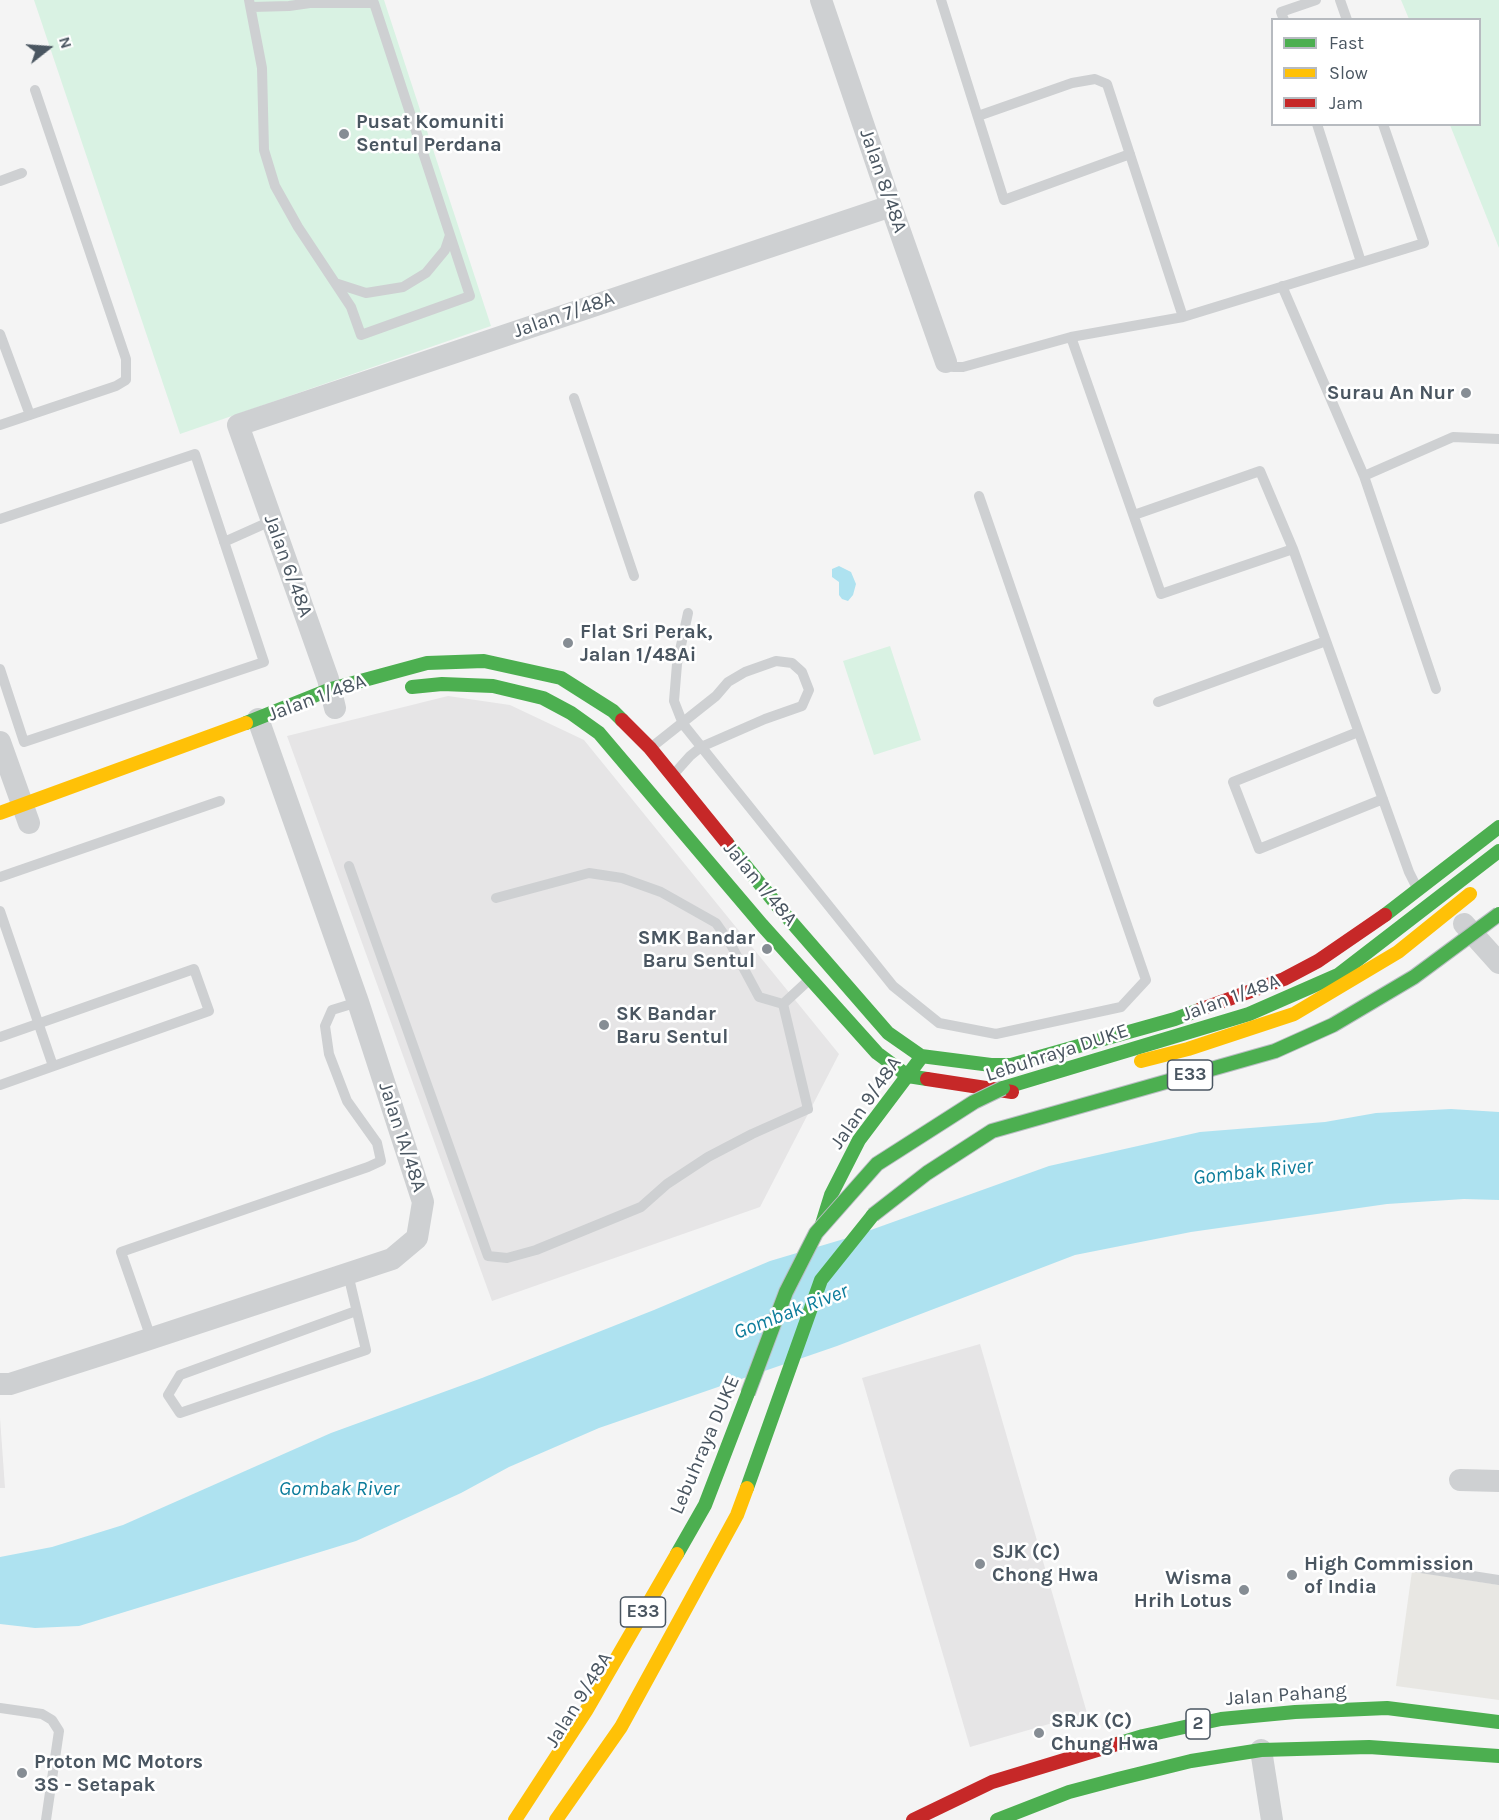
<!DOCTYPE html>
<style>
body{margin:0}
#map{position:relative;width:1499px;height:1820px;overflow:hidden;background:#f4f4f4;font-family:Karla,sans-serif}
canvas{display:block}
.legend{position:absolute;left:1271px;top:18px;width:210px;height:108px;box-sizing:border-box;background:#fff;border:2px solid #b7bbc0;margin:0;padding:8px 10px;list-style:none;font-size:18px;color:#4a5661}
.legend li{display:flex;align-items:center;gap:12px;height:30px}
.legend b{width:30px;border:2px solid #b7bbc0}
.north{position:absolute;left:18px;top:18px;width:60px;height:60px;-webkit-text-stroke:4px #fff;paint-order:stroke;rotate:73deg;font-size:16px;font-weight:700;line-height:24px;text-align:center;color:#4a5661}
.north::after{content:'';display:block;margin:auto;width:21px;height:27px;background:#4a5661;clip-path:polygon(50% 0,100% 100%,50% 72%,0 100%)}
</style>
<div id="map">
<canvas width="1499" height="1820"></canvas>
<ul class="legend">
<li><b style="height:8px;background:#4caf50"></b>Fast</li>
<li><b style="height:8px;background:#ffc107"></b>Slow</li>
<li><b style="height:8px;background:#c62828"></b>Jam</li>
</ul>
<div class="north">N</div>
</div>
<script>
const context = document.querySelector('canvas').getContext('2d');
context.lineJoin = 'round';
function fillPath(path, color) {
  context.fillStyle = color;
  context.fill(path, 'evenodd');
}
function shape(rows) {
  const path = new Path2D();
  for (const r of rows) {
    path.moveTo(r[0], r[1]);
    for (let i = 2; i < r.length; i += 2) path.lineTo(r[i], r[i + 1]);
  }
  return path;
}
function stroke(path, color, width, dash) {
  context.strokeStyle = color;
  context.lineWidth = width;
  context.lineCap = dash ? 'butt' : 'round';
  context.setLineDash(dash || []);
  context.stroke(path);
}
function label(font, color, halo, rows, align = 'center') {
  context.font = font + ' Karla,sans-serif';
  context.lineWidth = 5;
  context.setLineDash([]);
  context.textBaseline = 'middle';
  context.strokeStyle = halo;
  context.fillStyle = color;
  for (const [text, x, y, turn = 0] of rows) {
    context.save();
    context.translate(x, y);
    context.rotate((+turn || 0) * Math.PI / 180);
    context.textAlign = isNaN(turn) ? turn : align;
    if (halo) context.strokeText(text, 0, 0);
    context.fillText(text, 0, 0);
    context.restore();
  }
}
fillPath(shape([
 [1412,1571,1499,1585,1499,1700,1396,1686]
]), '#e8e7e3');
fillPath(shape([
 [448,696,510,705,584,740,839,1054,760,1207,492,1301,287,736],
 [980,1344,1087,1713,970,1747,862,1378],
 [0,1418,5,1488,0,1488]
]), '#e6e5e6');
fillPath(shape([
 [34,0,384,0,491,326,180,434],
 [1401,0,1499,0,1499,248,1450,125,1480,124,1480,20,1409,19],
 [890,646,921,740,874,755,843,661]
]), '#d9f2e3');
fillPath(shape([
 [839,566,851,572,856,584,853,595,848,601,842,599,839,595,839,582,832,577,832,569],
 [1451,1109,1499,1112,1499,1200,1464,1199,1387,1204,1191,1232,1075,1255,837,1346,599,1428,509,1467,461,1493,356,1541,79,1626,35,1628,0,1624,0,1557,52,1547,123,1525,331,1433,482,1378,654,1310,770,1261,854,1236,1049,1166,1200,1132,1325,1122,1376,1113]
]), '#aee2f0');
stroke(shape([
 [249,0,262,68,264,150,275,186,298,227,351,307,361,335,470,296,374,3,310,3,289,6,252,7],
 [941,0,1004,200,1130,154],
 [1340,0,1347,20],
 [1284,20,1281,12,1316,0],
 [978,116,1072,83,1095,79,1107,84,1183,317],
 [1317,124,1361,262],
 [0,181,22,173],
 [335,283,366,293,403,287,426,273,445,250,450,235],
 [1282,286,1364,476,1453,437,1499,439],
 [0,334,30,415],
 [1071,337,1161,594,1293,549],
 [946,362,953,367,963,367,1071,337,1183,317,1424,243,1383,124],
 [574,398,634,576],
 [0,425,116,386,126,380,126,359,35,90],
 [1364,476,1436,689],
 [1134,515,1260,471,1293,549,1409,872,1417,888],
 [0,519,195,454,264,662,24,742,0,669],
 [224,542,271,521],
 [688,613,677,664,674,701,683,724,893,986,939,1023,996,1034,1121,1007,1146,980,979,496],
 [1158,702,1326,641],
 [1358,732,1233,782,1259,849,1383,799],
 [653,746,716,696,728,682,745,672,776,661,792,663,802,672,809,690,802,706,765,719,701,747,690,756,673,775],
 [349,866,488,1256,507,1258,536,1250,641,1207,667,1184,708,1157,752,1134,808,1109,783,1004,809,980],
 [0,877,220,801],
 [496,898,589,873,622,878,661,892,716,923,730,943,759,997,783,1004],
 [0,911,53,1066],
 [0,1037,194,969,209,1011,0,1085],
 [348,1274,366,1350,180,1413,168,1395,180,1375,356,1311],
 [151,1338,121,1252,368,1167,381,1161,377,1143,347,1101,329,1054,325,1026,332,1010,358,1002],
 [1395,1564,1499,1580],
 [0,1708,42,1714,52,1720,59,1731,46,1820]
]), '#ced0d2', 10);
stroke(shape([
 [821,0,891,206,946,362],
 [335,708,328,679,238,425,891,206],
 [0,742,29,823],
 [1464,924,1499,963],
 [0,1384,10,1384,116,1350,392,1259,417,1238,423,1202,358,1002,258,719],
 [1460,1480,1499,1481],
 [1261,1750,1272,1820]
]), '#ced0d2', 22);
stroke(shape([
 [412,687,442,684,493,686,543,698,571,713,599,733,762,925,877,1053,908,1076,927,1079],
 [246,723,331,689,427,663,484,661,561,678,613,711,622,720],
 [727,843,781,910,888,1033,921,1056,991,1065,1011,1065,1175,1019,1199,1010],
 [1385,915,1499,827],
 [1003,1088,1249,1014,1338,975,1499,851],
 [822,1224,831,1195,859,1140,920,1059],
 [747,1488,821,1280,873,1215],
 [677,1554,705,1505,748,1393],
 [1117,1744,1143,1736,1221,1719,1295,1712,1387,1708,1499,1722],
 [997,1820,1069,1792,1118,1779,1191,1761,1261,1750,1369,1747,1499,1756]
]), '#4caf50', 14);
stroke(shape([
 [0,813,246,723],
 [1141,1061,1188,1049,1294,1014,1398,952,1470,894],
 [515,1820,586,1711,677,1554],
 [556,1820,621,1727,737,1515,747,1488]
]), '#ffc107', 14);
stroke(shape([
 [622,720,650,748,727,843],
 [1199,1010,1284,979,1318,961,1385,915],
 [927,1079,1012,1092],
 [913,1820,992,1782,1117,1744]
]), '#c62828', 14);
const fastBridge = shape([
 [873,1215,927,1173,992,1131,1275,1051,1333,1025,1414,977,1499,914],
 [748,1393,786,1292,816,1233,877,1164,974,1102,1003,1088]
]);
stroke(fastBridge, '#b9bec3', 16, []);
stroke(fastBridge, '#4caf50', 14);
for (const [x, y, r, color] of [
 [344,134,6,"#868d94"],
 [1466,393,6,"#868d94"],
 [568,643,6,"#868d94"],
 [767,949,6,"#868d94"],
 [604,1025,6,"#868d94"],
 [980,1564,6,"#868d94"],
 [1292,1575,6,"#868d94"],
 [1244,1590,6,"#868d94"],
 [1039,1733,6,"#868d94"],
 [22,1773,6,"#868d94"]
]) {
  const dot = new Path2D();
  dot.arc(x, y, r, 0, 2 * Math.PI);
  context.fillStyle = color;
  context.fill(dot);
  stroke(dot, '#fff', 2);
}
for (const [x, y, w] of [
 [1190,1075,45],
 [643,1612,45],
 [1198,1724,24]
]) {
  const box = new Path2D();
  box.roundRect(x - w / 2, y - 15, w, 30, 4.5);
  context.fillStyle = '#fff';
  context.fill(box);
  stroke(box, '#4a5661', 1.5);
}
label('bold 18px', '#4a5661', null, [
 ["E33",1190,1075],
 ["E33",643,1612],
 ["2",1198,1724]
]);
label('bold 20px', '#4a5661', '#fff', [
 ["Pusat Komuniti",356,122],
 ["Sentul Perdana",356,145],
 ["Surau An Nur",1454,393,"right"],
 ["Flat Sri Perak,",580,632],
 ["Jalan 1/48Ai",580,655],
 ["SMK Bandar",755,938,"right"],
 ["Baru Sentul",755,961,"right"],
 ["SK Bandar",616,1014],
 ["Baru Sentul",616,1037],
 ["SJK (C)",992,1552],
 ["Chong Hwa",992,1575],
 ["High Commission",1304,1564],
 ["of India",1304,1587],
 ["Wisma",1232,1578,"right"],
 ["Hrih Lotus",1232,1601,"right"],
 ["SRJK (C)",1051,1721],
 ["Chung Hwa",1051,1744],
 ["Proton MC Motors",34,1762],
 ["3S - Setapak",34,1785]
], 'left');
label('20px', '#4a5661', '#fff', [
 ["Jalan 8/48A",883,181,71],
 ["Jalan 7/48A",564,315,-19],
 ["Jalan 6/48A",288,566,70],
 ["Jalan 1/48A",317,698,-20],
 ["Jalan 1/48A",760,884,50],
 ["Jalan 1/48A",1231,998,-20],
 ["Lebuhraya DUKE",1057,1053,-18],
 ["Jalan 9/48A",866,1103,-55],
 ["Jalan 1A/48A",402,1137,72],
 ["Lebuhraya DUKE",705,1445,-67],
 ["Jalan Pahang",1286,1695,-4],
 ["Jalan 9/48A",579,1700,-58]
]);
label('italic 21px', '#0c7c9b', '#fff', [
 ["Gombak River",1253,1172,-6],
 ["Gombak River",791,1312,-21],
 ["Gombak River",339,1489]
]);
</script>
